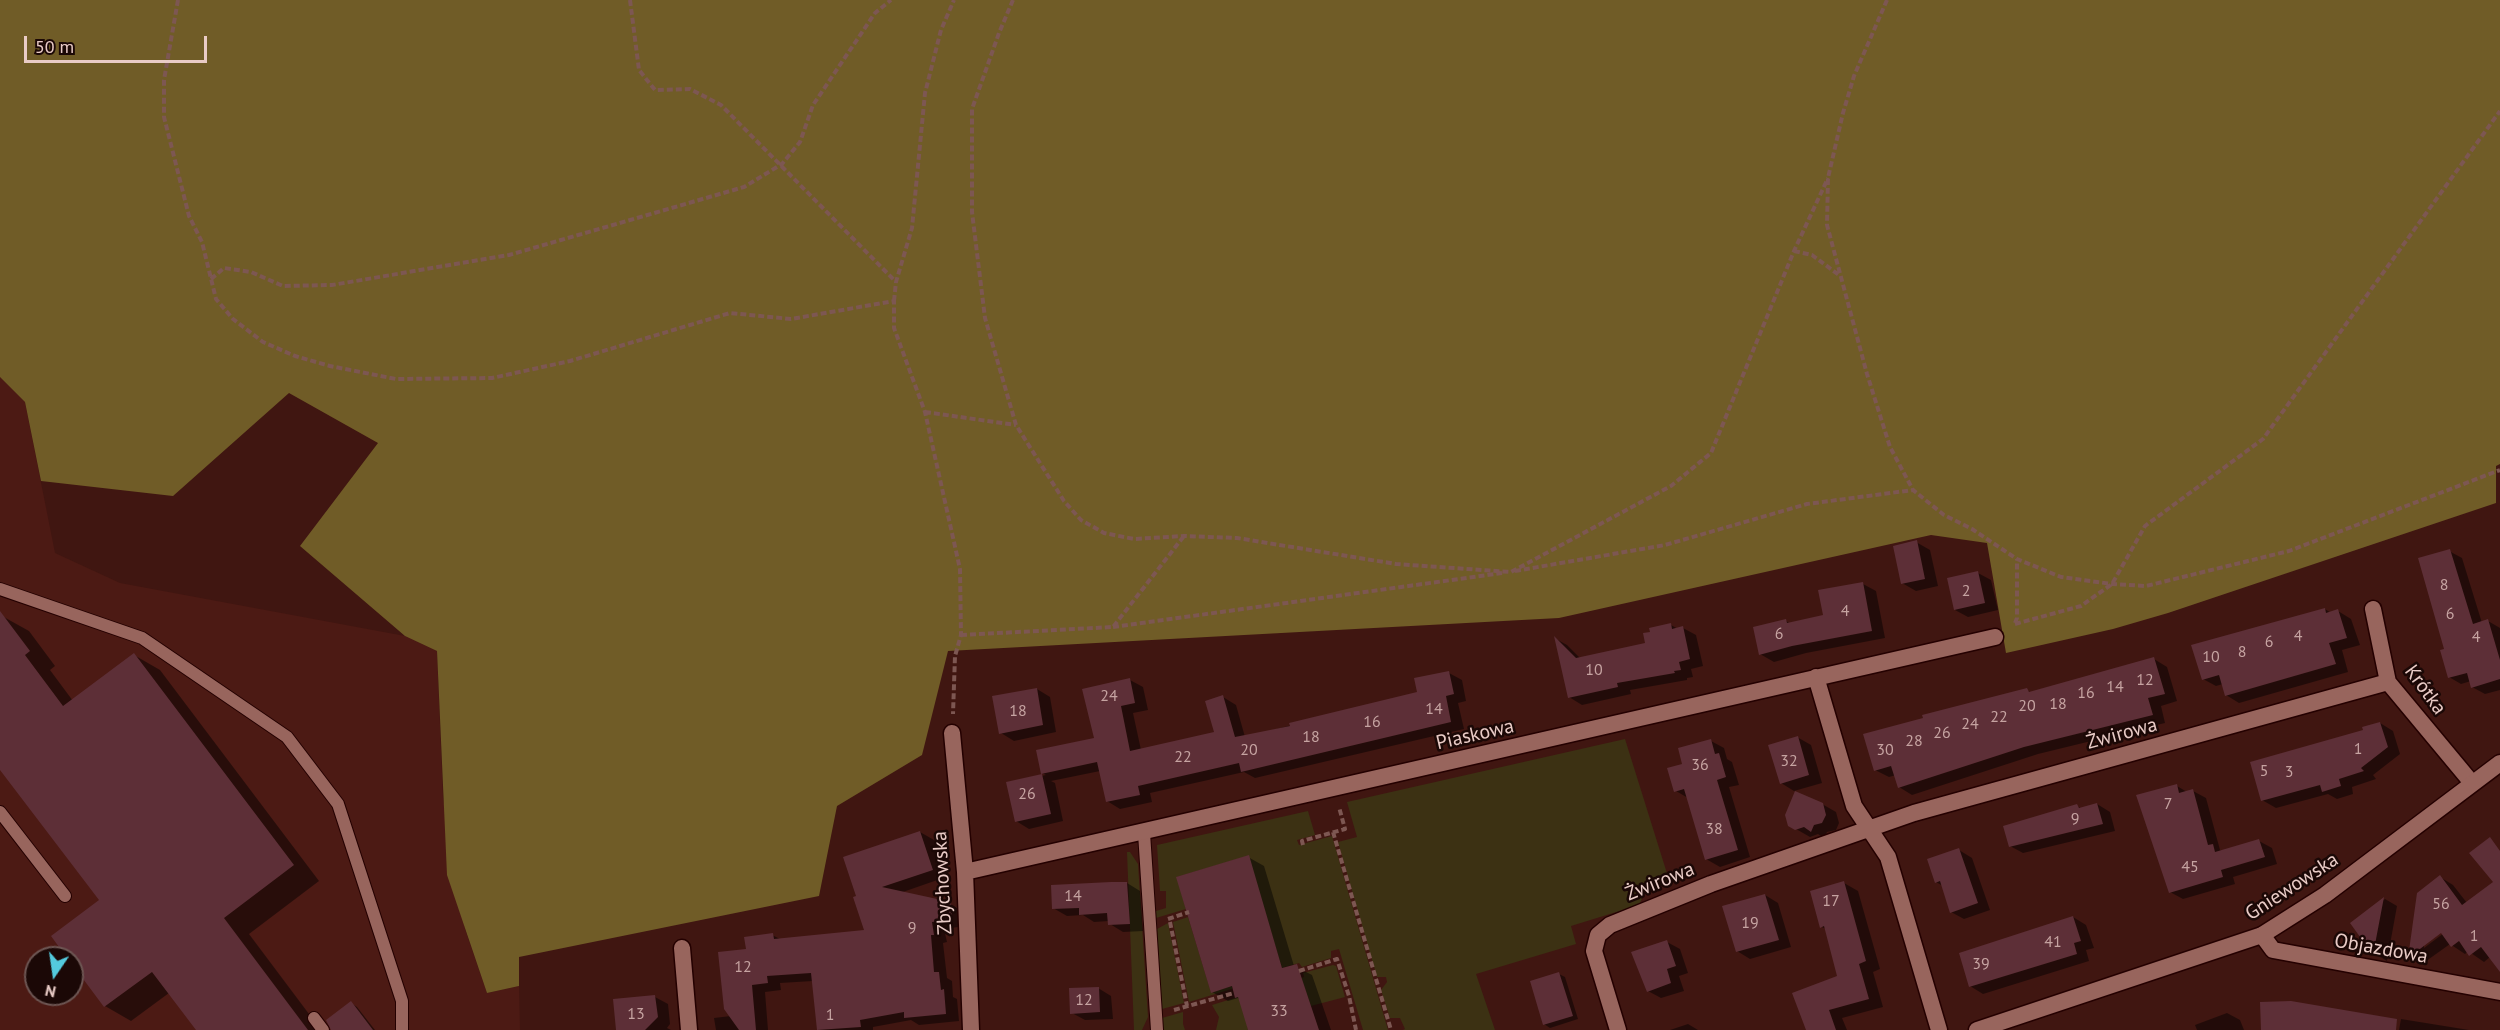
<!DOCTYPE html>
<meta charset="utf-8">
<style>
body{margin:0}
#map{position:relative;width:2500px;height:1030px;overflow:hidden;background:#401611;font-family:"PT Sans",sans-serif}
canvas{display:block}
.north{position:absolute;left:24px;top:946px;width:60px;height:60px;box-sizing:border-box;background:#1b0806;border:2px solid #6d5653;border-radius:50%;rotate:193deg;font-size:16px;font-weight:700;line-height:24px;text-align:center;color:#e9cbc6}
.north::after{content:'';display:block;margin:auto;width:21px;height:27px;background:#54cadd;clip-path:polygon(50% 0,100% 100%,50% 72%,0 100%)}
.scale{position:absolute;left:24px;top:36px;width:183px;height:27px;box-sizing:border-box;border:3px solid #e9cbc6;border-top:0;padding-left:8px;font-size:18px;line-height:21px;white-space:nowrap;color:#e9cbc6;-webkit-text-stroke:4px #1b0806;paint-order:stroke}
</style>
<div id="map">
<canvas width="2500" height="1030"></canvas>
<div class="north">N</div>
<div class="scale">50 m</div>
</div>
<script>
const context = document.querySelector('canvas').getContext('2d');
context.lineJoin = 'round';
function fillPath(path, color) {
  context.fillStyle = color;
  context.fill(path, 'evenodd');
}
function shape(rows) {
  const path = new Path2D();
  for (const r of rows) {
    path.moveTo(r[0], r[1]);
    for (let i = 2; i < r.length; i += 2) path.lineTo(r[i], r[i + 1]);
  }
  return path;
}
function stroke(path, color, width, dash) {
  context.strokeStyle = color;
  context.lineWidth = width;
  context.lineCap = dash ? 'butt' : 'round';
  context.setLineDash(dash || []);
  context.stroke(path);
}
function label(font, color, halo, rows, align = 'center') {
  context.font = font + ' "PT Sans",sans-serif';
  context.lineWidth = 5;
  context.setLineDash([]);
  context.textBaseline = 'middle';
  context.strokeStyle = halo;
  context.fillStyle = color;
  for (const [text, x, y, turn = 0] of rows) {
    context.save();
    context.translate(x, y);
    context.rotate((+turn || 0) * Math.PI / 180);
    context.textAlign = isNaN(turn) ? turn : align;
    if (halo) context.strokeText(text, 0, 0);
    context.fillText(text, 0, 0);
    context.restore();
  }
}
fillPath(shape([
 [0,377,25,402,55,553,120,583,405,636,437,651,443,798,465,929,487,993,519,986,520,1030,0,1030],
 [36,958,72,958,72,994,36,994]
]), '#4c1a14');
fillPath(shape([
 [1625,739,1670,883,1646,890,1639,905,1571,926,1576,944,1476,974,1495,1030,1403,1030,1405,1029,1400,1018,1390,1018,1381,990,1387,982,1386,977,1377,977,1338,842,1357,837,1347,802],
 [1308,811,1315,835,1297,840,1299,845,1332,836,1388,1030,1363,1030,1339,949,1331,951,1331,958,1302,967,1299,963,1282,968,1248,856,1177,877,1186,909,1156,918,1156,911,1166,908,1166,891,1160,891,1157,845],
 [1127,852,1130,852,1138,864,1148,1017,1142,1030,1134,1030],
 [1188,917,1211,992,1232,986,1232,989,1189,1002,1173,922],
 [1168,923,1184,1003,1162,1009,1157,929],
 [1333,965,1336,966,1345,997,1311,1006,1301,978,1304,977,1303,973],
 [1241,996,1248,1030,1216,1030,1219,1017,1212,1005],
 [1183,1012,1183,1024,1185,1030,1163,1030,1162,1018]
]), '#3c3113');
fillPath(shape([
 [0,0,2500,0,2500,464,2496,466,2496,503,2168,613,2113,629,2006,653,1987,543,1931,535,1559,618,948,651,922,755,837,806,819,896,519,957,519,986,487,993,447,875,437,651,405,636,300,546,378,443,289,393,173,496,41,481,25,402,0,377]
]), '#705c27');
fillPath(shape([
 [1916,542,1930,550,1938,586,1916,591,1902,583],
 [2449,551,2462,558,2482,623,2488,621,2500,628,2500,690,2485,694,2472,687,2471,681,2461,684,2449,677,2446,650],
 [1978,573,1991,580,1998,610,1968,617,1955,610],
 [1863,584,1876,591,1885,638,1806,653,1774,662,1760,654,1786,621,1791,624,1824,617],
 [2325,609,2331,613,2338,611,2351,619,2360,645,2342,650,2348,672,2239,703,2226,695,2223,684,2216,686,2203,679],
 [2,616,29,631,55,666,50,670,73,701,134,655,160,670,319,881,249,934,321,1030,198,1030,169,993,131,1021,105,1006,72,962,72,958,69,958,101,901,0,767,0,618],
 [1671,625,1678,629,1683,628,1696,635,1703,666,1691,669,1693,677,1687,678,1687,680,1630,690,1631,694,1582,705,1569,697,1556,639,1567,645,1581,659,1647,644],
 [2154,659,2167,667,2177,701,2161,706,2165,723,2038,754,1912,795,1899,787,1896,775,1889,777,1875,770,2026,690,2032,693],
 [1449,673,1462,680,1466,701,1458,703,1464,729,1255,778,1244,772,1150,793,1152,802,1120,809,1107,801,1100,771,1051,781,1055,783,1063,821,1029,829,1016,821,1007,783,1046,775,1042,773,1096,739,1130,680,1143,687,1148,710,1133,713,1141,750,1216,733,1223,697,1236,705,1245,737,1419,693],
 [1037,689,1050,697,1056,732,1014,741,1001,733],
 [2380,723,2393,731,2400,754,2373,775,2376,779,2352,787,2353,794,2337,799,2328,794,2276,808,2262,800],
 [1797,737,1811,745,1822,783,1794,791,1781,783],
 [1711,741,1724,748,1727,759,1732,762,1739,785,1729,787,1750,857,1720,867,1706,859,1688,798,1676,791,1684,765],
 [2177,786,2187,792,2193,791,2206,798,2220,850,2223,852,2259,841,2272,848,2277,864,2233,877,2235,884,2183,899,2170,892],
 [1822,804,1836,812,1839,823,1836,830,1827,832,1824,838,1818,834,1810,837,1789,825],
 [2097,804,2110,812,2115,831,2023,853,2010,846,2077,806,2082,809],
 [920,832,934,840,946,877,900,893,950,904,964,912,965,926,944,929,947,942,943,943,947,978,952,981,953,997,957,999,959,1021,919,1025,911,1020,873,1027,873,1030,818,1030,813,981,780,983,781,990,765,992,768,1030,716,1030,714,1018,731,1016,747,950,772,935,782,940,866,932,855,898],
 [1959,850,1972,858,1990,910,1964,919,1951,912,1943,886,1936,882],
 [1248,857,1264,866,1294,966,1312,975,1331,1030,1250,1030,1241,1000,1238,998,1228,1001,1212,992],
 [2440,877,2453,885,2467,903,2500,886,2500,965,2490,957,2484,962,2468,951,2465,954,2450,944,2422,964,2409,957,2418,894],
 [2446,928,2448,930,2424,948,2424,944],
 [1127,883,1140,891,1143,931,1123,932,1110,924,1109,921,1094,922,1083,915,1067,916,1053,908],
 [1844,883,1858,891,1880,969,1873,972,1883,1007,1842,1018,1847,1030,1808,1030,1838,977,1826,929,1822,927],
 [1765,895,1778,903,1791,947,1750,959,1737,951],
 [2385,899,2397,906,2387,961,2374,953,2352,923],
 [2073,917,2086,925,2094,948,2086,950,2089,961,1983,994,1970,986],
 [1667,942,1680,949,1688,973,1679,976,1684,991,1661,998,1648,991],
 [1559,974,1565,977,1578,1019,1550,1028,1544,1024],
 [1098,988,1111,996,1113,1019,1085,1020,1072,1013],
 [655,997,668,1004,670,1024,667,1028,671,1030,618,1030],
 [351,1003,357,1007,375,1030,338,1030],
 [2227,1013,2240,1020,2244,1030,2197,1030,2195,1025],
 [2401,1019,2469,1030,2399,1030],
 [1688,1024,1698,1030,1670,1030]
]), '#0007');
fillPath(shape([
 [1917,540,1925,579,1901,584,1893,546],
 [2450,549,2473,624,2488,619,2500,660,2500,679,2471,688,2467,673,2448,678,2440,650,2444,649,2418,558],
 [1978,571,1985,603,1954,610,1947,578],
 [1863,582,1872,631,1792,646,1759,655,1753,627,1786,619,1787,623,1823,615,1818,590],
 [2325,608,2326,613,2338,609,2347,638,2329,643,2336,664,2225,696,2219,675,2202,680,2191,645],
 [0,611,30,651,25,655,63,706,134,653,294,865,224,918,308,1030,196,1030,152,972,104,1007,72,964,72,958,67,958,51,936,99,900,0,770],
 [1671,623,1672,629,1683,626,1690,659,1679,662,1681,670,1674,671,1675,673,1617,683,1618,687,1568,698,1554,636,1576,658,1645,643,1643,633,1650,632,1649,628],
 [2154,657,2165,694,2148,698,2153,715,2024,747,1898,788,1891,766,1874,771,1863,734,1923,718,1922,715,2027,688,2029,692],
 [1449,671,1454,694,1446,696,1451,722,1241,772,1239,763,1138,786,1140,795,1106,802,1097,762,1041,774,1036,750,1094,738,1082,689,1130,678,1135,703,1121,706,1130,751,1214,732,1205,701,1223,695,1235,737,1290,726,1289,723,1417,692,1414,678],
 [1037,688,1043,725,999,734,992,696],
 [2380,722,2388,747,2361,768,2364,771,2339,779,2341,786,2322,792,2320,785,2261,801,2250,762,2363,730,2362,727],
 [1798,736,1809,775,1780,784,1768,745],
 [1711,739,1715,754,1719,753,1726,777,1717,780,1738,850,1705,860,1684,789,1674,792,1667,768,1682,764,1678,748],
 [1042,774,1051,814,1015,822,1006,782],
 [2177,784,2179,793,2193,789,2208,845,2213,844,2215,852,2259,839,2265,857,2221,870,2223,877,2169,893,2136,795],
 [1795,791,1823,803,1826,815,1822,823,1814,825,1811,832,1804,827,1795,830,1788,826,1785,815],
 [2097,803,2103,824,2009,847,2003,826,2077,804,2079,808],
 [920,831,933,870,882,887,951,902,952,919,932,922,934,935,931,935,934,972,939,972,941,990,944,989,946,1014,904,1018,904,1012,860,1020,861,1027,817,1030,811,973,767,976,768,983,752,985,756,1030,739,1030,724,1009,718,952,746,949,744,937,773,933,774,939,864,930,853,897,856,896,843,857],
 [2490,837,2500,851,2500,972,2481,947,2469,956,2459,941,2451,947,2441,933,2408,958,2417,893,2440,875,2462,905,2493,882,2469,853],
 [1959,848,1978,903,1950,913,1940,881,1935,883,1927,859],
 [1249,855,1282,968,1297,964,1319,1030,1248,1030,1238,997,1235,998,1232,986,1211,993,1176,877],
 [1844,881,1866,961,1859,964,1869,999,1829,1010,1836,1030,1806,1030,1792,993,1837,976,1824,926,1820,928,1810,891],
 [1111,882,1127,882,1130,924,1108,925,1107,913,1079,915,1079,908,1052,909,1051,885],
 [1765,894,1779,940,1736,952,1722,906],
 [2384,897,2373,955,2350,923],
 [2073,916,2081,941,2074,943,2077,954,1969,987,1959,953],
 [1667,940,1676,966,1667,969,1671,983,1647,992,1631,952],
 [1559,972,1573,1016,1543,1025,1530,981],
 [1099,987,1100,1012,1070,1014,1069,988],
 [655,995,658,1017,645,1030,616,1030,613,999],
 [351,1001,373,1030,331,1030,326,1020],
 [2291,1001,2397,1019,2396,1030,2261,1030,2260,1002]
]), '#5d2f37');
const service = shape([
 [0,589,142,638,287,737,338,804,402,1001,402,1030],
 [0,812,65,896],
 [1144,833,1157,1030],
 [314,1018,323,1030]
]);
const minor = shape([
 [2373,609,2388,682,2472,783],
 [1816,677,1854,806,1888,857,1939,1030],
 [952,733,965,872,971,1030],
 [965,872,1995,637],
 [2262,935,2273,950,2500,992],
 [682,948,689,1030],
 [1618,1030,1594,951,1598,935,1610,925,1711,884,1914,813,2388,682]
]);
const tertiary = shape([
 [1977,1030,2262,935,2325,895,2500,763]
]);
stroke(service, '#240000', 14);
stroke(minor, '#240000', 19);
stroke(tertiary, '#240000', 19);
stroke(shape([
 [178,0,164,80,164,117,189,216,202,242,216,299,233,319,263,342,295,356,330,366,396,379,492,378,570,361,730,313,791,319,894,301,894,328,925,412,960,569,961,635,955,656,953,714],
 [630,0,639,70,655,90,690,89,721,105,896,282],
 [1013,0,999,33,972,109,972,212,985,318,1016,425,1064,501,1081,520,1104,533,1134,539,1184,536,1237,538,1396,564,1511,572,1671,486,1711,453,1794,251,1828,178],
 [1887,0,1854,76,1843,113,1828,178,1827,225,1867,374,1890,447,1913,490,1944,515,1972,529,2017,559,2061,577,2112,584,2146,586,2289,551,2500,470],
 [1794,251,1812,255,1839,275],
 [211,279,224,268,251,272,283,286,332,285,509,255,744,187,782,164,800,142,813,105,875,13,891,0],
 [894,301,896,282,912,228,925,93,941,30,954,0],
 [925,412,1016,425],
 [1515,571,1665,545,1807,504,1913,490],
 [2015,623,2017,618,2017,559],
 [2015,624,2081,606,2112,584,2145,526,2263,439,2500,111],
 [1113,627,1502,573],
 [961,635,1113,627,1184,536],
 [1333,832,1391,1030],
 [1303,845,1302,841,1345,829,1339,807],
 [1168,919,1189,912],
 [1170,922,1187,1006],
 [1299,971,1337,959,1349,996,1356,1030],
 [1174,1010,1234,993]
]), '#7d5752', 4, [6, 3]);
stroke(service, '#98655d', 12);
stroke(minor, '#98655d', 16);
stroke(tertiary, '#98655d', 16);
label('16px', '#c6a4a2', null, [
 ["8",2444,585],
 ["2",1966,591],
 ["4",1845,611],
 ["6",2450,614],
 ["6",1779,634],
 ["4",2298,636],
 ["4",2476,637],
 ["6",2269,642],
 ["8",2242,652],
 ["10",2211,657],
 ["10",1594,670],
 ["12",2145,680],
 ["14",2115,687],
 ["16",2086,693],
 ["24",1109,696],
 ["18",2058,704],
 ["20",2027,706],
 ["14",1434,709],
 ["18",1018,711],
 ["22",1999,717],
 ["16",1372,722],
 ["24",1970,724],
 ["26",1942,733],
 ["18",1311,737],
 ["28",1914,741],
 ["1",2358,749],
 ["20",1249,750],
 ["30",1885,750],
 ["22",1183,757],
 ["32",1789,761],
 ["36",1700,765],
 ["5",2264,771],
 ["3",2289,772],
 ["26",1027,794],
 ["7",2168,804],
 ["9",2075,819],
 ["38",1714,829],
 ["45",2190,867],
 ["14",1073,896],
 ["17",1831,901],
 ["56",2441,904],
 ["19",1750,923],
 ["9",912,928],
 ["1",2474,936],
 ["41",2053,942],
 ["39",1981,964],
 ["12",743,967],
 ["12",1084,1000],
 ["33",1279,1011],
 ["13",636,1014],
 ["1",830,1015]
]);
label('20px', '#e9cbc6', '#1b0806', [
 ["Krótka",2425,690,54],
 ["Żwirowa",2122,734,-15],
 ["Piaskowa",1475,735,-13],
 ["Żwirowa",1660,882,-22],
 ["Zbychowska",943,883,-93],
 ["Gniewowska",2292,887,-33],
 ["Objazdowa",2381,949,10]
]);
</script>
